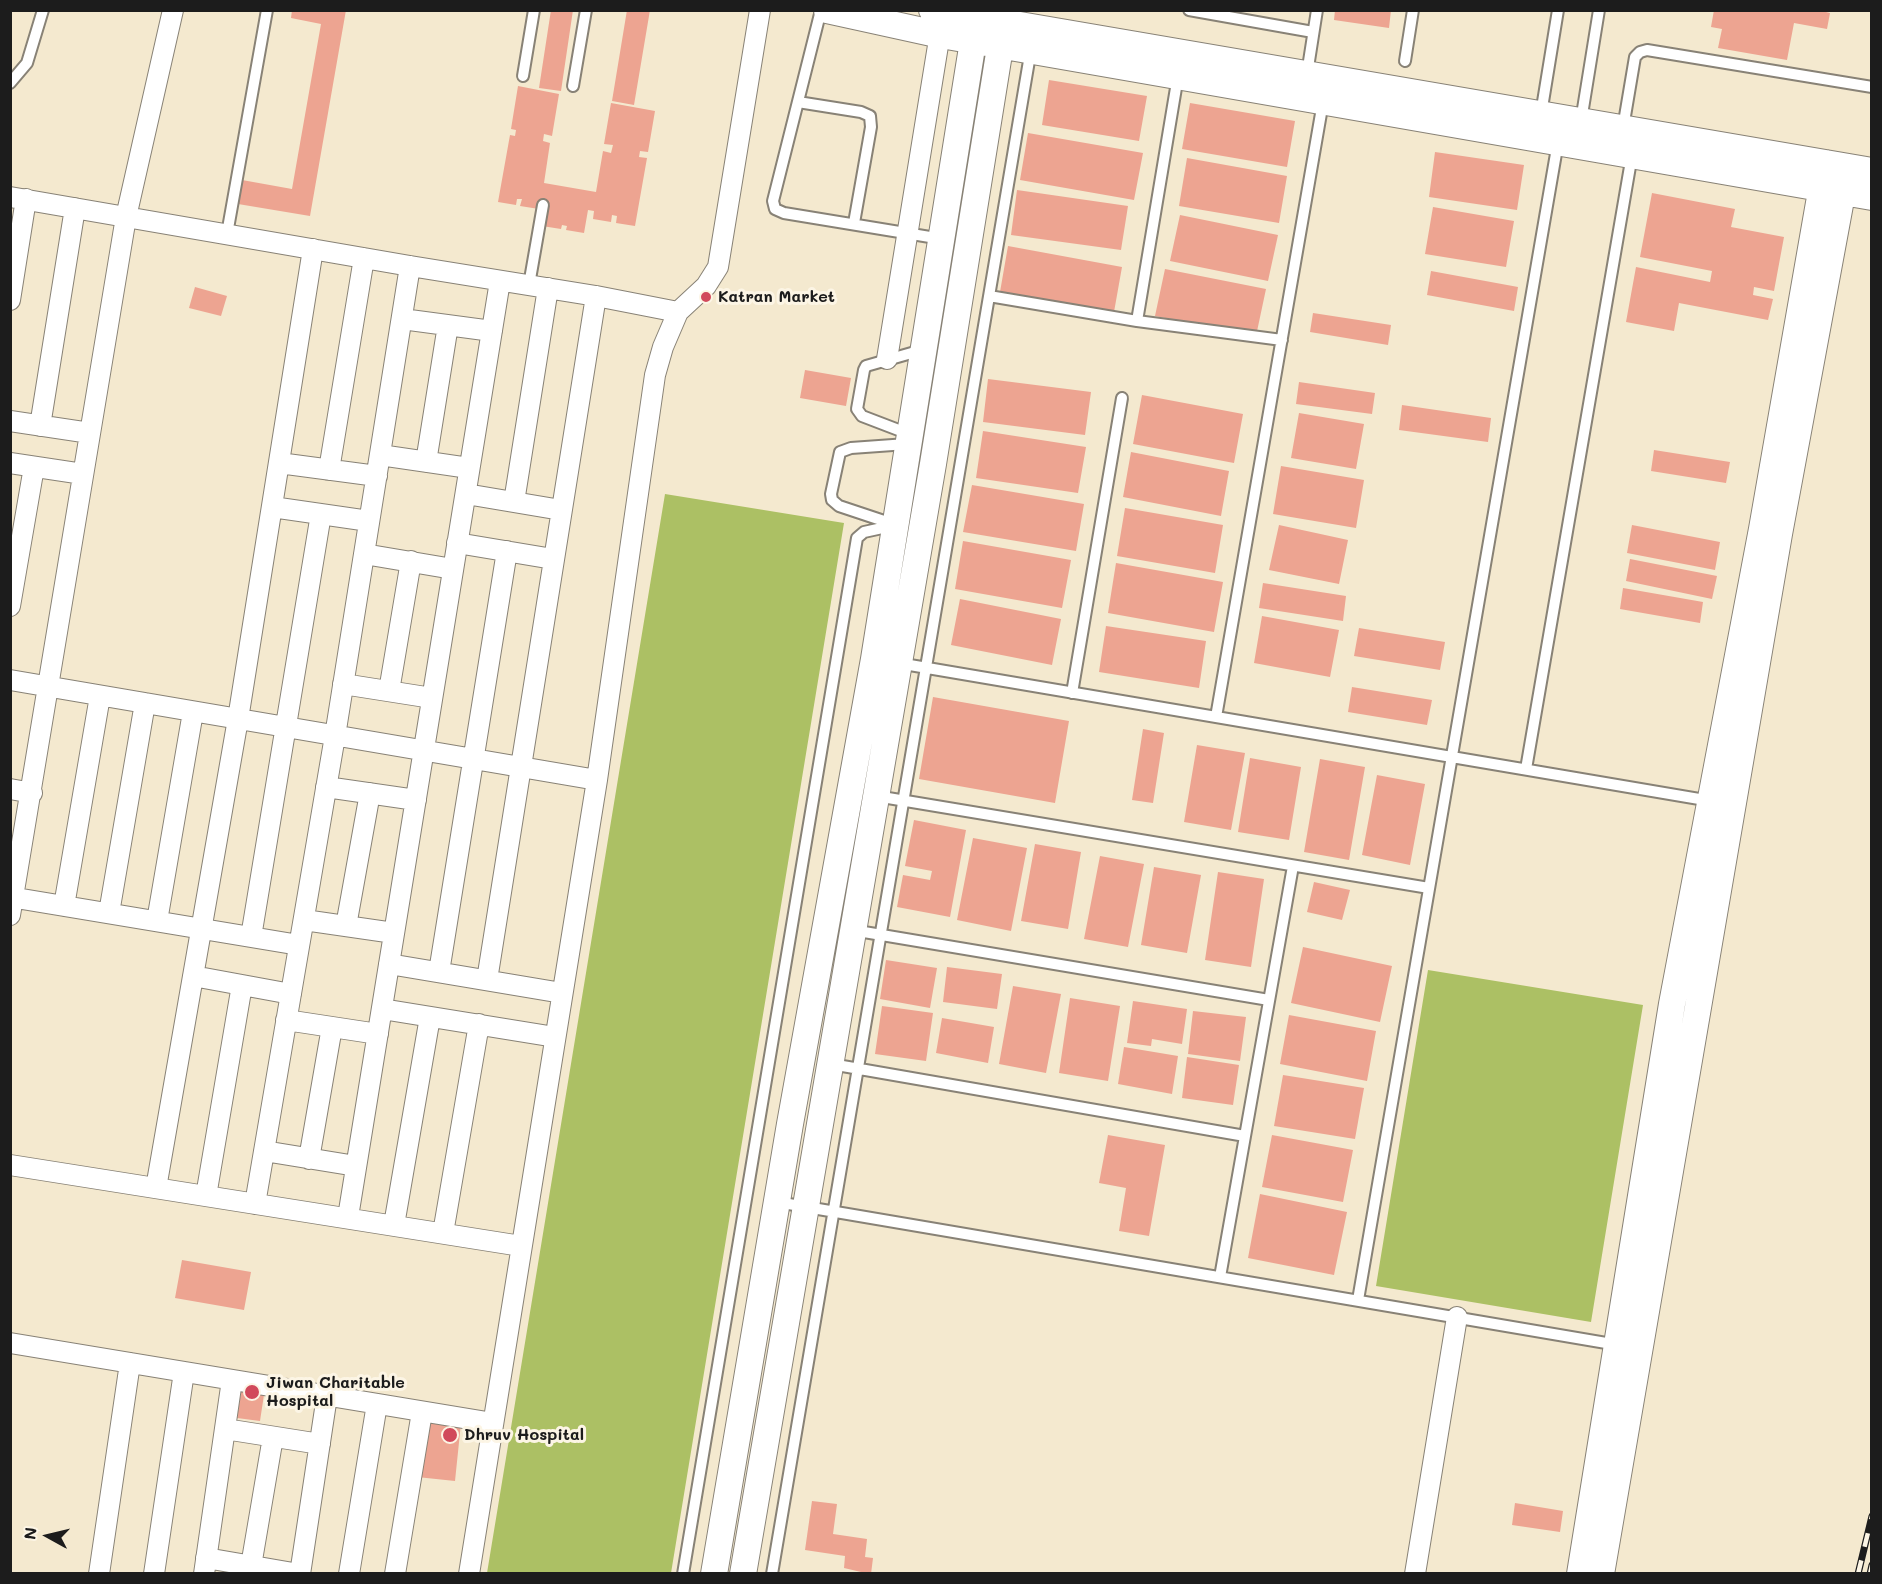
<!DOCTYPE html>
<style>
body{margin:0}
#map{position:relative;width:1882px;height:1584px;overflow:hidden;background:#f4e9cf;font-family:Mali,sans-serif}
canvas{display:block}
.frame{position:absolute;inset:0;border:12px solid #1c1c1c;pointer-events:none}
.north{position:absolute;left:18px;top:1506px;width:60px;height:60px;-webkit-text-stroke:4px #fcf5e5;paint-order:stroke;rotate:278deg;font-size:16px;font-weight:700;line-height:24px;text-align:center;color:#1c1c1c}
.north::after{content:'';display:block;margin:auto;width:21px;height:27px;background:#1c1c1c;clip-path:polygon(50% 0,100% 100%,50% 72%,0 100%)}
</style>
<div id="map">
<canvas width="1882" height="1584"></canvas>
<div class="frame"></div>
<div class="north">N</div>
</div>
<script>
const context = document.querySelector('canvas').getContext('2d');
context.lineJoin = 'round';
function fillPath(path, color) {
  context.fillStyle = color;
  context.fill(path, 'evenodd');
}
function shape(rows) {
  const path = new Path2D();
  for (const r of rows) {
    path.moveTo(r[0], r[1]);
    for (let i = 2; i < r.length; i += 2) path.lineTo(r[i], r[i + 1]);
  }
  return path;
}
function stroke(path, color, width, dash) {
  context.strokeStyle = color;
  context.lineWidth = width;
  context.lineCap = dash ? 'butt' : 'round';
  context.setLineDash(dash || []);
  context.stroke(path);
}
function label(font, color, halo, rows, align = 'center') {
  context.font = font + ' Mali,sans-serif';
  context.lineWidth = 6;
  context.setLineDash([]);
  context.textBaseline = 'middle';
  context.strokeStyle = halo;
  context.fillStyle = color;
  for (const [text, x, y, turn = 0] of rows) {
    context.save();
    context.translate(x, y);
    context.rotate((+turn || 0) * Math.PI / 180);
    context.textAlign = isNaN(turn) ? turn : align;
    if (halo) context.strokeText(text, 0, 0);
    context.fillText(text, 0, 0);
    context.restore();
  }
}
fillPath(shape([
 [665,494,844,523,671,1573,487,1573],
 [1428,970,1643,1005,1591,1322,1376,1286]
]), '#acc064');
fillPath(shape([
 [292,10,346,10,310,216,238,204,242,180,292,189,321,24,291,18],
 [551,10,573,10,561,91,539,88],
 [627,10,650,10,634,105,612,101],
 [1335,10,1391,10,1389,28,1334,20],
 [1714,10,1818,10,1830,13,1827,29,1794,23,1787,60,1718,48,1722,29,1711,27],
 [1049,80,1147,96,1139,141,1042,125],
 [518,86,559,94,552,136,544,134,543,141,550,143,544,183,596,192,603,151,611,153,613,145,604,144,611,103,655,111,648,152,640,151,639,157,647,158,635,226,616,223,617,216,612,215,611,222,593,219,594,211,588,210,584,233,566,230,567,226,562,225,561,229,542,226,539,209,520,206,522,199,517,199,516,205,498,202,510,135,515,136,516,130,511,129],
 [1190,103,1295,121,1287,167,1182,149],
 [1028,133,1143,153,1134,200,1020,180],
 [1435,152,1524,165,1517,210,1429,197],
 [1187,158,1287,176,1279,223,1179,206],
 [1017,190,1128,206,1121,250,1011,235],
 [1652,193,1735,209,1731,227,1784,237,1774,291,1754,287,1753,295,1773,299,1768,320,1679,303,1674,331,1626,322,1636,267,1710,282,1712,271,1640,257],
 [1433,207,1514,221,1506,267,1425,254],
 [1180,215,1278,235,1268,281,1170,261],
 [1008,246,1122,267,1114,312,1000,292],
 [1165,269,1266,289,1256,336,1155,316],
 [1431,271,1518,287,1514,311,1427,295],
 [195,287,227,296,221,316,189,308],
 [1313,313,1391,325,1388,345,1310,332],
 [805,370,851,378,846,406,800,398],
 [988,379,1091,392,1085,435,983,422],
 [1299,382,1375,393,1372,414,1296,404],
 [1142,395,1243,414,1234,463,1133,444],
 [1402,405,1491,418,1488,442,1399,430],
 [1299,413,1364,424,1356,469,1291,458],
 [983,431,1086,447,1078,493,976,478],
 [1654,450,1730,462,1726,483,1651,471],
 [1131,452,1229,471,1221,516,1123,497],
 [1281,466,1364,480,1356,528,1273,514],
 [972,485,1084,504,1076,551,963,532],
 [1125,508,1223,525,1215,573,1117,556],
 [1279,525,1348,540,1339,584,1269,570],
 [1632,525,1720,542,1715,570,1627,553],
 [963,541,1071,560,1062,608,955,589],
 [1630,559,1717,576,1712,599,1626,581],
 [1116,563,1223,582,1214,632,1108,613],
 [1263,583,1346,596,1343,621,1259,608],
 [1623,588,1703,602,1700,623,1620,609],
 [960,599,1061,619,1052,665,951,645],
 [1262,616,1339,630,1330,677,1254,663],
 [1106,626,1206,641,1199,688,1099,672],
 [1359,628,1445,642,1440,670,1354,656],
 [1352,687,1432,700,1427,725,1348,712],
 [933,697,1069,721,1055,803,919,779],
 [1143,729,1164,733,1153,803,1132,800],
 [1197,745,1245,753,1231,830,1184,822],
 [1250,758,1301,767,1289,840,1238,832],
 [1320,759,1365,767,1349,860,1304,852],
 [1377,775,1425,784,1410,865,1362,855],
 [914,820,966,830,950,917,897,907,903,875,930,880,932,871,905,866],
 [973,838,1027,848,1011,931,957,920],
 [1035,844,1081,852,1068,929,1021,921],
 [1100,856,1144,864,1128,947,1084,939],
 [1154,867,1201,875,1187,953,1141,945],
 [1218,872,1264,879,1251,967,1205,960],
 [1314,882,1350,890,1342,920,1307,912],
 [1303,947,1392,966,1380,1022,1291,1003],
 [886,960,937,968,930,1008,880,999],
 [947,967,1002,974,997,1009,943,1002],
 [1013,986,1061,994,1046,1073,999,1064],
 [1070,998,1120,1006,1108,1081,1059,1073],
 [1133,1001,1187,1009,1182,1044,1152,1039,1151,1046,1127,1043],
 [882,1006,933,1013,926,1061,875,1054],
 [1193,1011,1246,1017,1240,1061,1188,1054],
 [1289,1015,1376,1031,1367,1081,1280,1064],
 [942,1018,994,1027,988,1063,936,1053],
 [1124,1047,1178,1056,1172,1094,1118,1084],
 [1187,1057,1239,1065,1233,1105,1182,1098],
 [1283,1075,1364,1088,1355,1139,1274,1126],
 [1108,1135,1165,1145,1149,1236,1119,1231,1126,1188,1099,1183],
 [1272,1135,1353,1150,1343,1202,1262,1187],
 [1260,1194,1347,1212,1334,1275,1248,1258],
 [182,1260,251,1272,244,1310,175,1298],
 [242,1385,265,1388,260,1421,237,1418],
 [423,1419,461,1423,455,1481,417,1477],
 [812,1501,837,1504,833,1534,867,1539,865,1557,873,1558,871,1574,861,1574,861,1572,844,1568,845,1556,805,1550],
 [1515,1503,1563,1511,1560,1532,1512,1525]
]), '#eda491');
const service = shape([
 [821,10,773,201,775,209,784,213,942,239],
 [1189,10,1313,32],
 [1405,61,1413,10],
 [1307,74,1317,10],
 [523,76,534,10],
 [10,83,27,63,43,10],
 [573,86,586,10],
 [798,102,861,112,870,116,871,127,854,223],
 [1541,114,1558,10],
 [1581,121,1599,10],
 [1623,128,1635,57,1640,52,1647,50,1872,87],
 [227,234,267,10],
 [529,285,543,205],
 [989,296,1137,321,1282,340],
 [1137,321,1178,76],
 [909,434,862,416,857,409,864,370,866,366,922,350],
 [896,525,839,506,832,500,831,494,840,452,851,448,907,444],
 [898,663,1711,801],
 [1072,693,1122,398],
 [1216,717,1323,102],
 [1526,769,1632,155],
 [876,796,1429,888],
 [852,930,1269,1000],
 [831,1064,1245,1136],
 [777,1202,1618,1345],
 [1220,1277,1293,866],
 [1358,1300,1558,142],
 [683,1574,857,538,864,532,896,525],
 [772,1574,1031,49]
]);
const minor = shape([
 [10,197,410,266,596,296,678,312],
 [10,300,26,199],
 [402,319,492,331],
 [887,359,942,21],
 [10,421,90,433],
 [40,426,75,208],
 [380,455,469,468],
 [426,462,448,325],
 [10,463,83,474],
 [279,463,377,476],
 [329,470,364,258],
 [466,494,561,510],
 [514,502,548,288],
 [272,507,369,521],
 [457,543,553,559],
 [364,554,453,569],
 [10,606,34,467],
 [10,680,597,780],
 [343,684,432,698],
 [389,691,411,561],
 [326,787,416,800],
 [10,789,32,793],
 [10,897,299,945],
 [64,906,100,696],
 [109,913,145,703],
 [10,915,126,217,173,10],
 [304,920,394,933],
 [157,921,193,712],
 [346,926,370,793],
 [251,937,321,514],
 [389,964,562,993],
 [439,972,507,551],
 [193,976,291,994],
 [487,980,596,296],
 [382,1009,555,1037],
 [286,1020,378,1034],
 [264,1151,356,1166],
 [309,1159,332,1027],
 [10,1165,521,1246],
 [156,1188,238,719,313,249],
 [206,1196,242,985],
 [255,1204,335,736,410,266],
 [348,1217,500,281],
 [394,1225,430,1017],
 [443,1233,479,1024],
 [10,1343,493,1423],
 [225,1429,320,1444],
 [206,1558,299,1574],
 [251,1566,273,1437],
 [99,1574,130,1363],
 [154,1574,184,1372],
 [204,1574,232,1380],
 [300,1574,327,1396],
 [349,1574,377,1404],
 [395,1574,422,1412],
 [469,1574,597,780,655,375,663,347,678,312,706,286,718,267,760,10],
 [1415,1574,1457,1317]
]);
const tertiary = shape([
 [827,10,941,35,1872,197],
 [932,10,1872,171],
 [714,1574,790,1124,874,659,978,10],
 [743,1574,933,464,1006,10],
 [1580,1574,1672,1004,1762,529,1826,163],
 [1601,1574,1779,534,1847,167]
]);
stroke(service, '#888276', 14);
stroke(minor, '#888276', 22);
stroke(tertiary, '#888276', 28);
stroke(service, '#fff', 10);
stroke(minor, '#fff', 20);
stroke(tertiary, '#fff', 26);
const rail = shape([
 [1858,1574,1872,1516],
 [1870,1574,1872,1565]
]);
stroke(rail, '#1c1c1c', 7);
stroke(rail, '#fcf5e5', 4.5, [14]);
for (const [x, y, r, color] of [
 [706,297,6,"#d1495b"],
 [252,1392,8,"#d1495b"],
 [450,1435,8,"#d1495b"]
]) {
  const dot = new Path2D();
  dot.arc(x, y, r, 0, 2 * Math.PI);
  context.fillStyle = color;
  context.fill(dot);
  stroke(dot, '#fcf5e5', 2);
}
label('bold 16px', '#1c1c1c', '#fcf5e5', [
 ["Katran Market",718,297],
 ["Jiwan Charitable",266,1383],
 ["Hospital",266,1401],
 ["Dhruv Hospital",464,1435]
], 'left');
</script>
